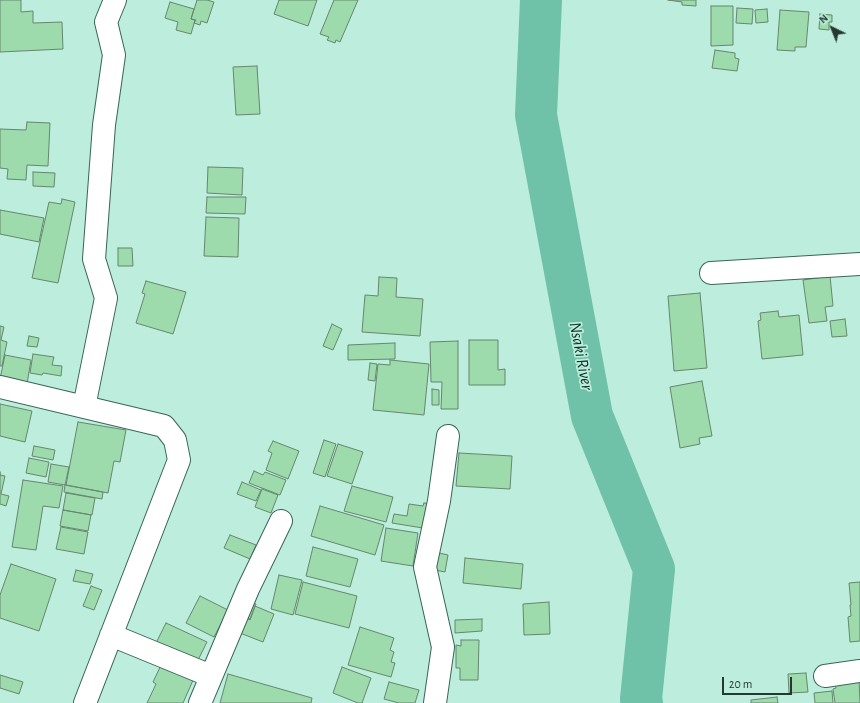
<!DOCTYPE html>
<style>
body{margin:0}
#map{position:relative;width:860px;height:703px;overflow:hidden;background:#bdeddc;font-family:"Alegreya Sans",sans-serif}
canvas{display:block}
.north{position:absolute;left:812px;top:8px;width:40px;height:40px;-webkit-text-stroke:3px #bdeddc;paint-order:stroke;rotate:317deg;font-size:11px;font-weight:700;line-height:16px;text-align:center;color:#253932}
.north::after{content:'';display:block;margin:auto;width:14px;height:18px;background:#253932;clip-path:polygon(50% 0,100% 100%,50% 72%,0 100%)}
.scale{position:absolute;left:722px;top:677px;width:70px;height:18px;box-sizing:border-box;border:2px solid #253932;border-top:0;padding-left:5px;font-size:12px;line-height:14px;white-space:nowrap;color:#253932;-webkit-text-stroke:3px #bdeddc;paint-order:stroke}
</style>
<div id="map">
<canvas width="860" height="703"></canvas>
<div class="north">N</div>
<div class="scale">20 m</div>
</div>
<script>
const context = document.querySelector('canvas').getContext('2d');
context.lineJoin = 'round';
function shape(rows) {
  const path = new Path2D();
  for (const r of rows) {
    path.moveTo(r[0], r[1]);
    for (let i = 2; i < r.length; i += 2) path.lineTo(r[i], r[i + 1]);
  }
  return path;
}
function stroke(path, color, width, dash) {
  context.strokeStyle = color;
  context.lineWidth = width;
  context.lineCap = dash ? 'butt' : 'round';
  context.setLineDash(dash || []);
  context.stroke(path);
}
function fillPath(path, color) {
  context.fillStyle = color;
  context.fill(path, 'evenodd');
}
function label(font, color, halo, rows, align = 'center') {
  context.font = font + ' "Alegreya Sans",sans-serif';
  context.lineWidth = 3.5;
  context.setLineDash([]);
  context.textBaseline = 'middle';
  context.strokeStyle = halo;
  context.fillStyle = color;
  for (const [text, x, y, turn = 0] of rows) {
    context.save();
    context.translate(x, y);
    context.rotate((+turn || 0) * Math.PI / 180);
    context.textAlign = isNaN(turn) ? turn : align;
    if (halo) context.strokeText(text, 0, 0);
    context.fillText(text, 0, 0);
    context.restore();
  }
}
stroke(shape([
 [541,0,536,115,592,416,654,569,641,699,642,703]
]), '#6fc1a7', 42);
const building = shape([
 [0,0,21,0,21,12,33,11,33,23,62,22,63,49,0,52,0,0],
 [197,0,207,0,214,2,207,23,201,21,200,25,194,23,196,20,191,19,197,0],
 [279,0,317,0,308,26,274,14,279,0],
 [334,0,358,0,340,42,336,40,335,43,327,40,329,37,320,34,334,0],
 [668,0,696,0,696,6,682,5,682,2,668,0],
 [170,2,194,9,191,19,195,20,191,34,176,30,178,22,165,18,170,2],
 [711,6,733,6,733,45,711,46,711,6],
 [737,8,753,9,752,24,736,23,737,8],
 [767,9,768,22,756,23,755,10,767,9],
 [780,10,809,12,806,47,795,47,795,51,777,50,780,10],
 [820,14,832,15,832,22,829,22,829,30,819,29,820,14],
 [715,50,735,53,735,58,739,59,737,71,712,68,715,50],
 [257,66,260,114,236,115,233,67,257,66],
 [27,122,50,123,48,166,27,165,26,180,7,179,8,169,0,168,0,129,26,130,27,122],
 [208,167,243,168,242,195,207,193,208,167],
 [33,172,55,173,54,187,33,186,33,172],
 [207,197,246,197,245,214,206,213,207,197],
 [62,199,75,202,58,283,32,278,49,202,61,204,62,199],
 [0,210,44,218,39,242,0,234,0,210],
 [206,217,239,218,238,257,204,256,206,217],
 [118,248,132,248,133,266,118,266,118,248],
 [830,276,833,306,825,307,827,321,809,323,803,280,830,276],
 [379,277,397,278,396,297,423,299,420,336,362,332,365,295,378,296,379,277],
 [146,281,186,292,173,334,136,323,145,294,142,293,146,281],
 [700,293,707,368,674,371,668,296,700,293],
 [778,311,779,317,799,315,803,355,762,359,758,321,761,320,760,313,778,311],
 [845,319,847,336,832,337,830,321,845,319],
 [332,324,342,329,333,350,323,346,332,324],
 [0,326,4,327,1,340,7,342,2,366,0,366,0,326],
 [29,336,39,338,37,347,27,346,29,336],
 [469,340,498,340,498,370,505,369,505,385,469,385,469,340],
 [458,341,458,409,441,409,442,382,431,382,430,342,458,341],
 [395,343,395,359,348,360,348,345,395,343],
 [33,354,54,357,52,365,62,366,61,376,43,373,42,375,30,373,33,354],
 [5,355,31,360,27,384,0,379,5,355],
 [390,360,429,364,424,415,373,410,378,364,390,365,390,360],
 [370,363,377,364,375,381,368,380,370,363],
 [702,381,712,436,699,438,700,444,680,448,670,387,702,381],
 [432,389,439,390,439,405,432,405,432,389],
 [0,404,32,411,25,442,0,436,0,404],
 [78,422,126,430,120,462,114,461,108,493,66,485,78,422],
 [324,440,336,444,325,477,313,473,324,440],
 [273,441,299,451,288,479,266,470,272,453,268,451,273,441],
 [338,444,363,452,352,484,327,476,338,444],
 [34,446,55,450,53,460,32,456,34,446],
 [459,453,512,456,510,489,456,486,459,453],
 [29,458,49,462,46,477,26,473,29,458],
 [51,464,69,467,65,485,48,482,51,464],
 [254,471,263,475,265,472,286,480,280,495,249,483,254,471],
 [0,472,0,475,5,476,1,494,9,496,6,506,0,504,0,472],
 [23,480,63,486,59,508,43,506,36,550,12,547,23,480],
 [242,482,261,490,256,501,237,494,242,482],
 [65,485,103,492,102,499,64,492,65,485],
 [352,486,393,497,386,522,344,511,352,486],
 [262,489,278,495,271,513,255,507,262,489],
 [66,493,95,498,92,515,63,510,66,493],
 [424,503,433,504,429,529,392,523,394,514,407,516,409,504,423,506,424,503],
 [320,506,384,525,375,555,311,536,320,506],
 [63,510,91,515,88,531,60,526,63,510],
 [61,527,88,532,84,554,56,549,61,527],
 [386,528,418,533,413,566,381,561,386,528],
 [230,535,256,545,250,559,224,548,230,535],
 [313,547,358,559,350,587,306,576,313,547],
 [439,553,448,555,445,572,435,570,439,553],
 [465,558,523,564,521,589,463,583,465,558],
 [11,564,56,579,39,631,0,618,0,595,11,564],
 [76,570,93,574,90,584,73,581,76,570],
 [279,575,302,580,293,615,271,609,279,575],
 [303,582,357,596,349,628,295,614,303,582],
 [860,582,860,641,850,642,848,617,851,616,850,605,851,605,849,583,860,582],
 [91,586,102,590,94,610,83,606,91,586],
 [200,596,228,610,214,637,186,623,200,596],
 [249,601,256,604,250,619,243,616,249,601],
 [549,602,550,634,524,635,523,604,549,602],
 [255,606,274,614,263,642,240,633,246,618,250,620,255,606],
 [482,619,482,631,455,633,455,620,482,619],
 [166,623,207,642,197,662,156,643,166,623],
 [360,627,394,638,390,650,394,652,391,662,395,663,391,677,348,665,360,627],
 [461,640,479,640,478,680,460,680,460,668,456,668,456,645,461,646,461,640],
 [162,663,194,678,183,703,147,703,156,684,153,682,162,663],
 [342,667,371,678,362,703,358,703,333,693,342,667],
 [806,673,808,692,789,693,788,674,806,673],
 [228,674,312,698,311,703,220,703,228,674],
 [0,675,23,682,19,694,0,688,0,675],
 [859,678,860,703,835,703,833,689,836,688,835,681,859,678],
 [389,682,419,690,415,703,399,703,384,699,389,682],
 [832,691,833,703,815,703,814,693,832,691],
 [777,697,778,703,751,703,751,700,777,697]
]);
fillPath(building, '#9ddaac');
stroke(building, '#65876e', 1);
const minor = shape([
 [711,273,860,264],
 [0,387,164,426,175,440,179,460,85,703],
 [84,407,106,298,94,259,104,125,114,55,106,22,115,0],
 [111,635,211,676],
 [825,676,860,671],
 [200,703,248,589,281,521],
 [435,703,443,647,425,567,439,501,448,436]
]);
stroke(minor, '#396557', 24);
stroke(minor, '#fff', 22);
label('italic 17px', '#093127', '#bdeddc', [
 ["Nsaki River",581,356,79]
]);
</script>
